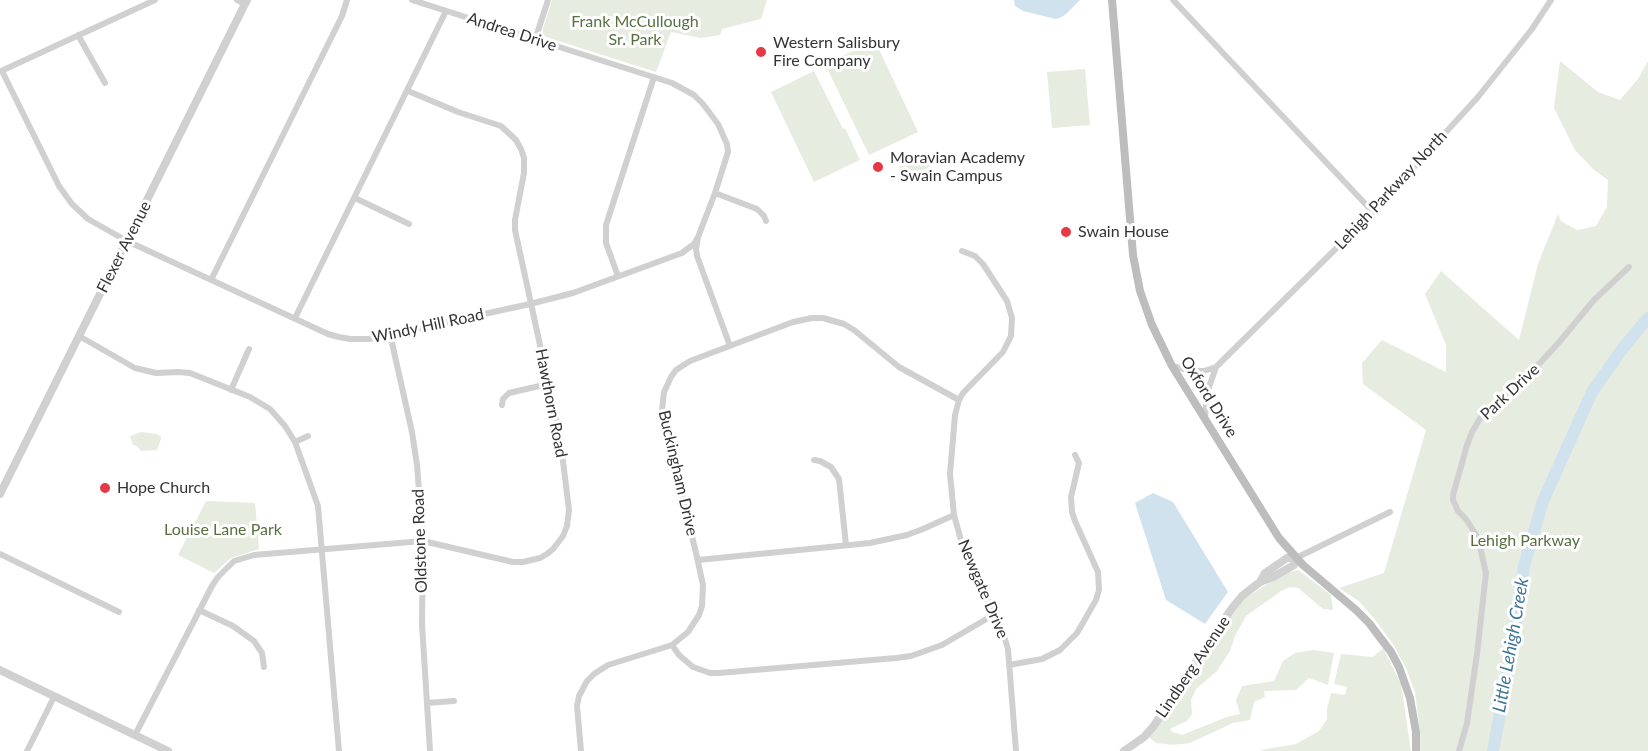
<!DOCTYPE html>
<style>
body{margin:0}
canvas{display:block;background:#fff}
</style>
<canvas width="1648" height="751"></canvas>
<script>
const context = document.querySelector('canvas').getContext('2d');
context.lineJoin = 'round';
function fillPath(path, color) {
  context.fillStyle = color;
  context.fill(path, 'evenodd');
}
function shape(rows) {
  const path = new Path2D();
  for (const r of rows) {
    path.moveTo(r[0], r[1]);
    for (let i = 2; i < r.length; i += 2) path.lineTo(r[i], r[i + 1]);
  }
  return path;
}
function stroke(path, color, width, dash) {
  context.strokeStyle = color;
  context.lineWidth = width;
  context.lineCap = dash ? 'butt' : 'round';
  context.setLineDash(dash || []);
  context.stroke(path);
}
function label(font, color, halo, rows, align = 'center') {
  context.font = font + ' Lato,sans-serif';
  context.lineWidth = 6;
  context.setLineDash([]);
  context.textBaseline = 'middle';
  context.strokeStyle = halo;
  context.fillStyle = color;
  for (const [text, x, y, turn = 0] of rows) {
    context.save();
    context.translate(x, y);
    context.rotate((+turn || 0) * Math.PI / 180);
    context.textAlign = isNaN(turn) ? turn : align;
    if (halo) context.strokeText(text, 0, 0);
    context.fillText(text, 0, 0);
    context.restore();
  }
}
fillPath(shape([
 [552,0,767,0,761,19,722,29,720,35,701,38,671,32,656,72,546,37,543,35,543,29],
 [875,41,918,132,869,155,825,64],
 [1560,61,1598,92,1620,100,1638,79,1648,61,1648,751,1419,751,1420,732,1415,692,1406,668,1393,644,1376,621,1359,601,1339,588,1384,573,1426,430,1363,384,1362,363,1382,340,1446,372,1446,345,1425,294,1441,271,1519,340,1538,264,1558,214,1561,221,1577,230,1596,226,1607,207,1608,180,1594,170,1575,150,1554,108],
 [1085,69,1090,125,1052,128,1047,72],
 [814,71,843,129,845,128,860,160,814,182,771,92],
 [937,151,941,162,904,178,899,167],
 [141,432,157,434,161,437,161,439,157,450,141,451,137,446,133,445,130,436],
 [206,501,255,503,259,549,231,558,214,573,178,555],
 [1298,570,1331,595,1333,610,1323,609,1298,588,1290,587,1281,591,1246,616,1235,636,1230,651,1217,671,1196,689,1191,700,1192,714,1187,721,1170,729,1172,732,1182,735,1227,717,1240,714,1236,700,1242,686,1274,681,1283,661,1295,653,1313,650,1334,653,1328,685,1309,678,1296,690,1264,691,1265,697,1254,702,1250,720,1233,723,1190,743,1173,745,1156,743,1149,737,1174,702,1241,601,1272,581,1286,573],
 [1383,648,1401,684,1411,751,1261,751,1261,750,1296,744,1319,731,1327,719,1327,709,1331,693,1345,695,1347,687,1334,684,1341,654,1373,657]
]), '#e6ecdf');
fillPath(shape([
 [1014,0,1080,0,1066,14,1060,18,1056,19,1023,11,1015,6],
 [1153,493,1173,502,1228,592,1205,624,1166,600,1135,503]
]), '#cfe2ee');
stroke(shape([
 [1493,751,1514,637,1524,566,1543,501,1592,392,1623,348,1648,318]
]), '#cfe2ee', 12);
stroke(shape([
 [237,0,245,4],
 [412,0,672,83,694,95,703,104,718,124,727,144,728,152,715,193,698,237,696,249,697,256,730,346],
 [1173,0,1373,212],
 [78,35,105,83],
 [535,40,548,0],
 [1,71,155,0],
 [2,71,59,186,72,204,88,219,127,241,328,334,339,337,350,339,369,339,530,304,573,293,682,253,694,244,698,237],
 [715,193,757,209,764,216,766,221],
 [355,198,409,224],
 [962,251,975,256,983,264,1007,301,1012,318,1011,336,1003,352,963,393,959,400,955,415,950,474,954,515,964,551,1001,626,1008,649,1016,751],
 [618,276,606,243,606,225,654,77],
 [211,280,342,16,347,0],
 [295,318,446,11],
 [390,334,412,432,417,465,423,541,422,624,430,751],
 [79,336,135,368,156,373,178,372,190,373,250,397,270,409,285,426,295,442,318,506,339,751],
 [1172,366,1192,371,1204,371,1216,367,1373,212,1478,97,1532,29,1551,0],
 [231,390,249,349],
 [502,405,503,399,509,393,548,384],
 [1205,419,1207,393,1216,367],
 [295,442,308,436],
 [814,460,820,461,831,467,839,479,846,545],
 [0,554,119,612],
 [1296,558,1390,512],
 [698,560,870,543,907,535,923,529,954,515],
 [199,610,233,626,254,641,262,653,264,667],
 [672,645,679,655,693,667,710,673,719,673,896,658,911,656,942,645,995,614],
 [1009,665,1042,659,1060,650,1077,633,1096,600,1099,590,1098,572,1075,521,1072,512,1071,497,1079,463,1075,455],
 [427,703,454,701],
 [135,735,212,586,218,577,234,561,254,555,423,541,513,562,523,562,540,558,547,554,553,549,563,536,567,526,569,510,560,437,515,230,515,220,524,173,524,158,521,149,516,140,501,126,458,112,408,91],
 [27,751,54,697],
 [581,751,577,706,579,696,587,681,594,674,608,665,672,645,688,632,699,615,702,606,703,585,696,553,662,410,664,392,671,377,676,370,690,361,793,322,812,318,823,318,844,324,854,330,899,367,959,400],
 [1459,751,1467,723,1477,654,1486,573,1478,538,1466,519,1458,511,1453,500,1453,495,1467,445,1472,432,1484,412,1541,362,1561,340,1594,300,1629,267]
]), '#d0d0d0', 6);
stroke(shape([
 [0,494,247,0],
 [1287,558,1296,558,1294,565,1273,577,1260,582,1265,573,1287,558],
 [0,670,168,751],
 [1124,751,1144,737,1153,727,1232,608,1242,596,1260,582]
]), '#d0d0d0', 8);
stroke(shape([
 [1112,0,1133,255,1140,291,1152,325,1172,366,1279,538,1303,565,1356,610,1369,623,1391,652,1399,667,1410,698,1416,732,1416,751]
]), '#bdbdbd', 8);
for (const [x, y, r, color] of [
 [761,52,6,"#e63946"],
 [878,167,6,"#e63946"],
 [1066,232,6,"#e63946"],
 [105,488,6,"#e63946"]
]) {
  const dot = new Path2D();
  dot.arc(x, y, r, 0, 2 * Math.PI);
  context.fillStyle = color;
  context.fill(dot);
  stroke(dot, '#fff', 2);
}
label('16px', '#56703f', '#fff', [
 ["Frank McCullough",635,22],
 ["Sr. Park",635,40],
 ["Louise Lane Park",223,530],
 ["Lehigh Parkway",1525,541]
]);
label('16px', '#333', '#fff', [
 ["Andrea Drive",512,32,18],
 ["Lehigh Parkway North",1391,190,-47],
 ["Flexer Avenue",124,247,-63],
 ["Windy Hill Road",428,326,-12],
 ["Park Drive",1510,392,-43],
 ["Oxford Drive",1209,397,58],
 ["Hawthorn Road",551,403,79],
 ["Buckingham Drive",678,473,77],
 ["Oldstone Road",420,541,-92],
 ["Newgate Drive",983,589,67],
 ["Lindberg Avenue",1193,667,-56]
]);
label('16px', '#333', '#fff', [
 ["Western Salisbury",773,43],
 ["Fire Company",773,61],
 ["Moravian Academy",890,158],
 ["- Swain Campus",890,176],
 ["Swain House",1078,232],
 ["Hope Church",117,488]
], 'left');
label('italic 18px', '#3f7597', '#fff', [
 ["Little Lehigh Creek",1511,645,-80]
]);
</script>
